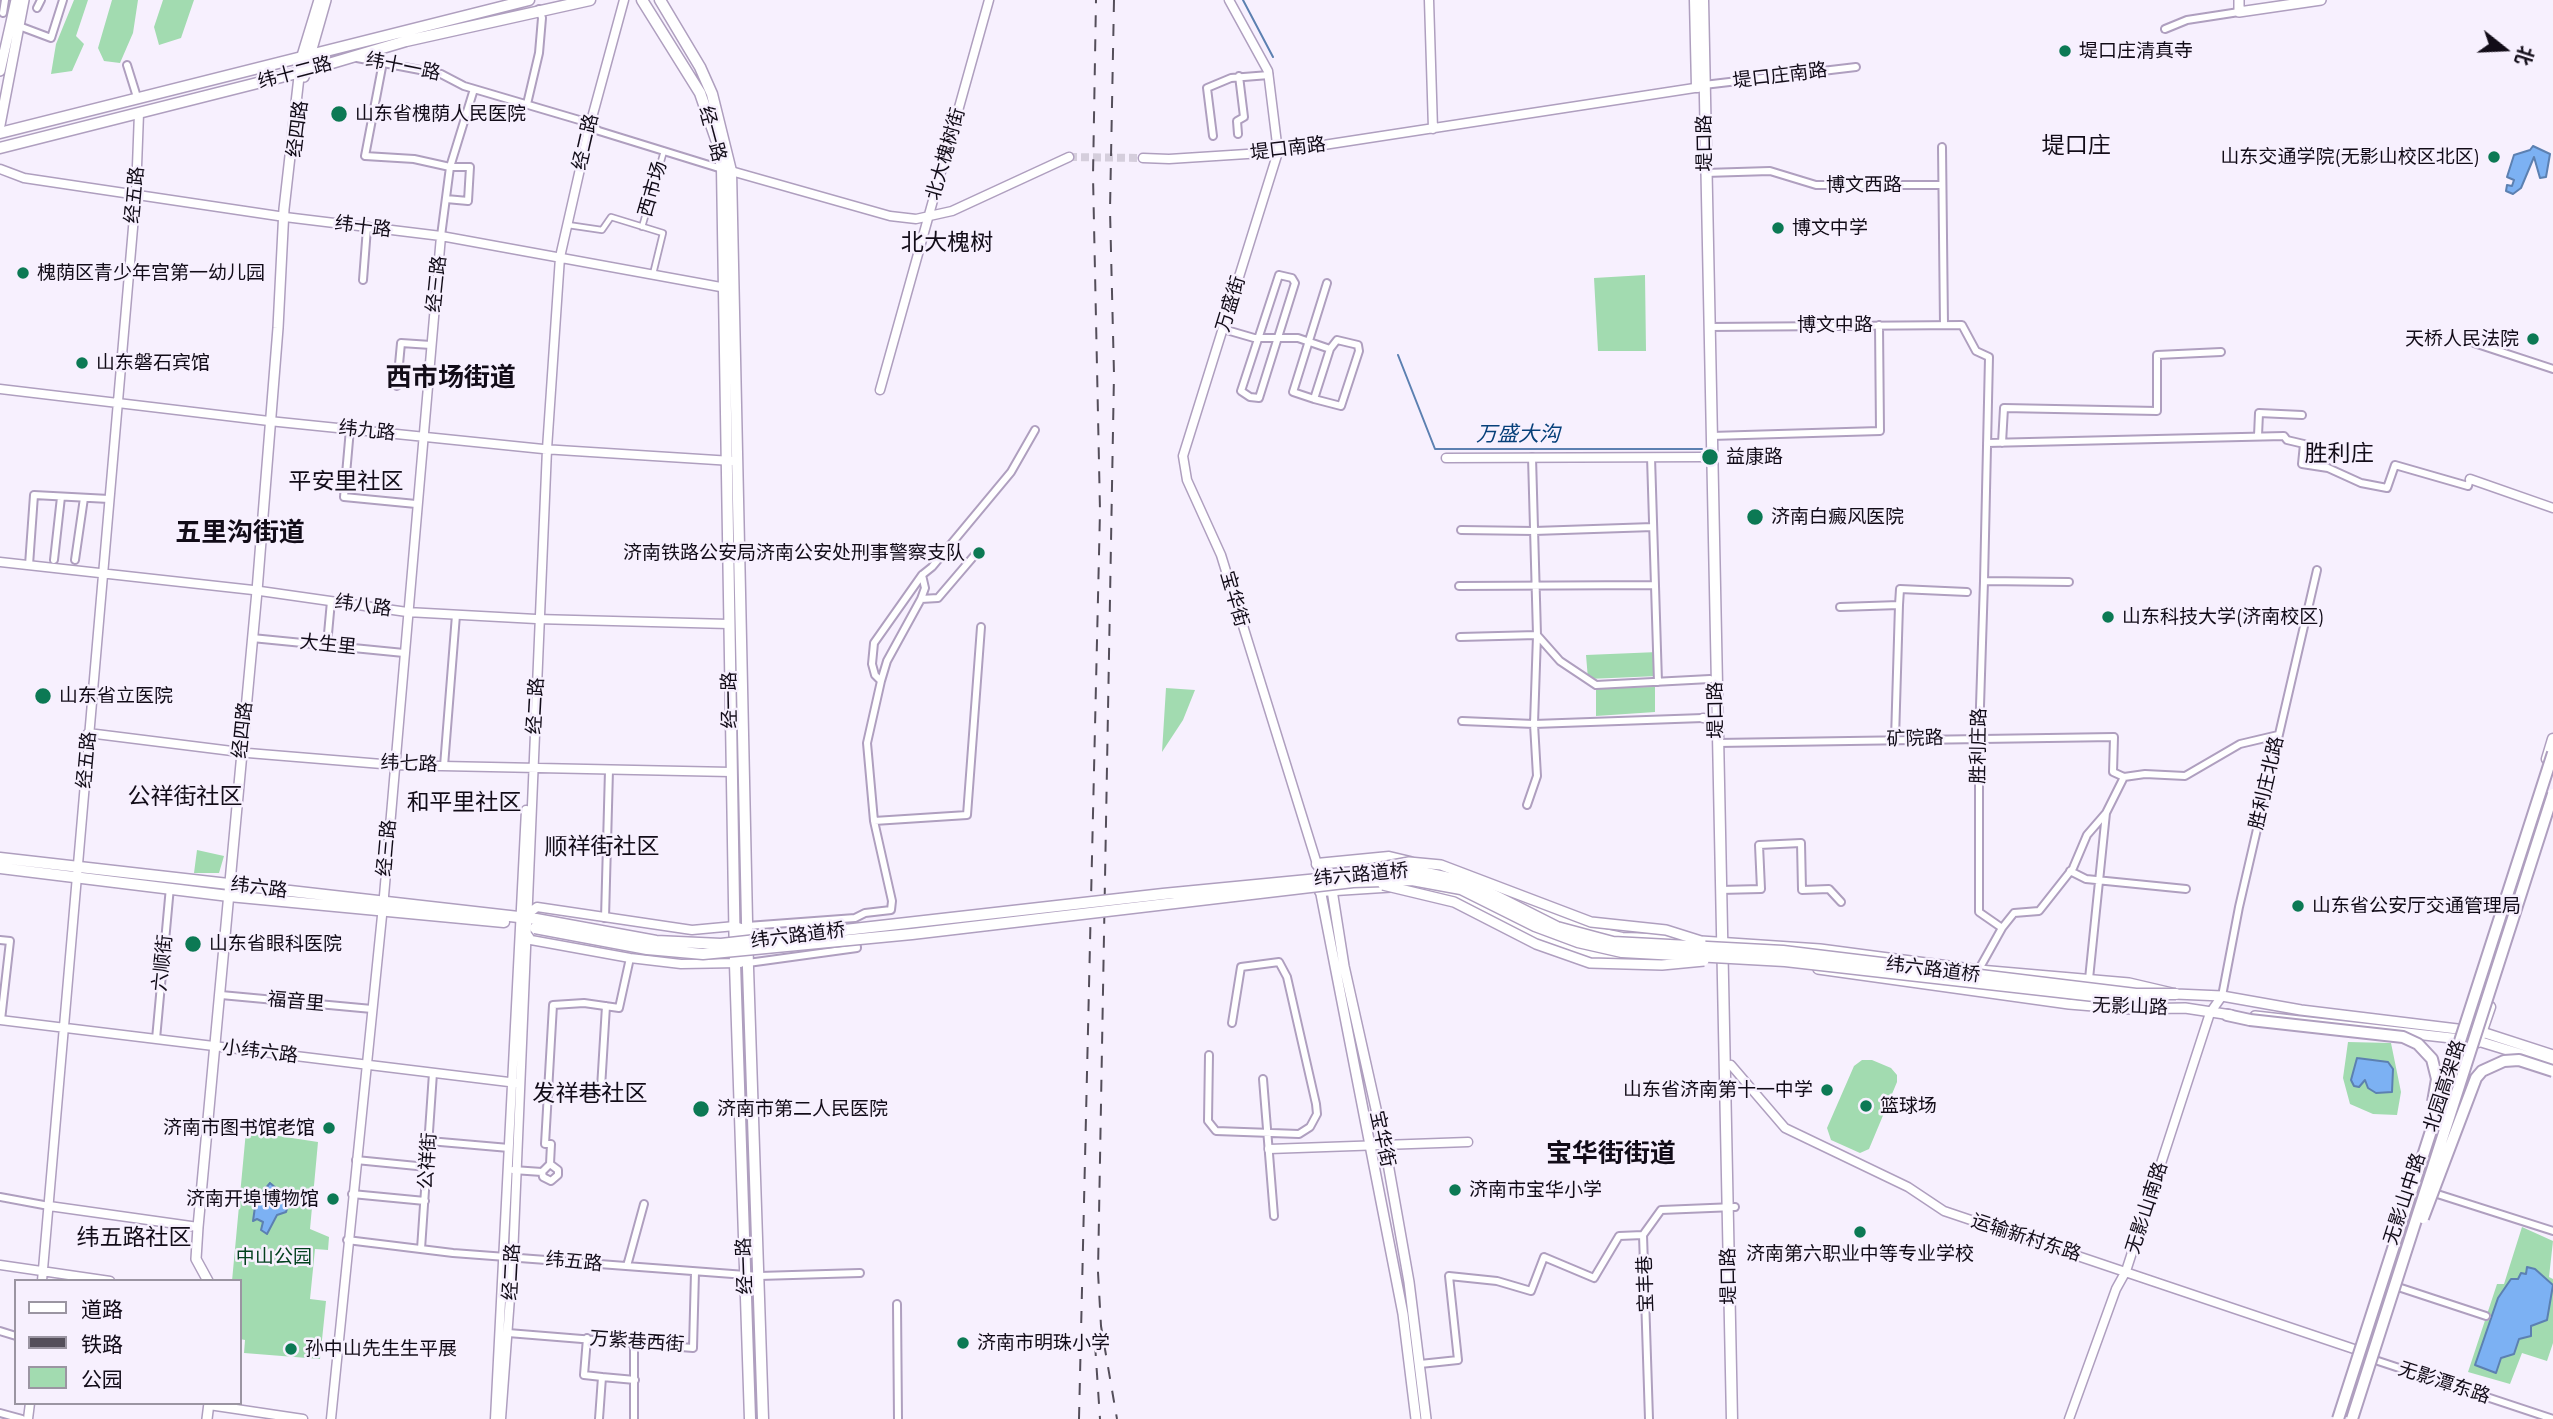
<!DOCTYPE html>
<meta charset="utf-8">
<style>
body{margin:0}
#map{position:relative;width:2553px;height:1419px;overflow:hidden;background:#f7f0fe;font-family:Montserrat,"Noto Sans SC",sans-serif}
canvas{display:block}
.legend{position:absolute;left:14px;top:1279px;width:228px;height:126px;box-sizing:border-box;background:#f7f0fe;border:2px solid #9b95a2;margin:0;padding:9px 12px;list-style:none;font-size:21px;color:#120c18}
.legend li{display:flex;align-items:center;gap:14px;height:35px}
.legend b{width:35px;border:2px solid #9b95a2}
.north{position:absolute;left:2469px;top:14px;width:70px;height:70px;-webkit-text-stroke:5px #f7f0fe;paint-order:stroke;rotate:108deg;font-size:19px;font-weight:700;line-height:28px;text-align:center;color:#120c18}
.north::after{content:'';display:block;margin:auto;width:24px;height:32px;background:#120c18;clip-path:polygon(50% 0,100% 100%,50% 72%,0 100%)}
</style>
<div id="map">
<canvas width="2553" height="1419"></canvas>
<ul class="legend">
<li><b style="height:9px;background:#fff"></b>道路</li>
<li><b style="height:9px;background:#544e5a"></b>铁路</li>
<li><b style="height:19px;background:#a2dbb0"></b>公园</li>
</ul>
<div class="north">北</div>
</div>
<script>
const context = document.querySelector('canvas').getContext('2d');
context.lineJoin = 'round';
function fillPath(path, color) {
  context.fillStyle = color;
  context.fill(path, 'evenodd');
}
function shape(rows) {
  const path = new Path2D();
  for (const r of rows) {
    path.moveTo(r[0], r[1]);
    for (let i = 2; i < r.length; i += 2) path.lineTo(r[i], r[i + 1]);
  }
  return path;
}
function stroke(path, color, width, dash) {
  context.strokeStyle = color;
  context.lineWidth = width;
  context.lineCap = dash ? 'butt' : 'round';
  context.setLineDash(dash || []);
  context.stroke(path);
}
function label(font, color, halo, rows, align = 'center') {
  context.font = font + ' Montserrat,"Noto Sans SC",sans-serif';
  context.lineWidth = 5;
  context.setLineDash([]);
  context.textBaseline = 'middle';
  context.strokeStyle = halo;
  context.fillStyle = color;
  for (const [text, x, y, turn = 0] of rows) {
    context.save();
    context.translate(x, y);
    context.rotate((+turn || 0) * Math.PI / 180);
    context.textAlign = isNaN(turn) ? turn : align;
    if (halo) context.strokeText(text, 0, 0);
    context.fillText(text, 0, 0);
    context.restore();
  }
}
fillPath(shape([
 [74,0,88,0,76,36,84,44,72,71,51,74,56,44],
 [112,0,138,0,133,33,120,63,104,61,98,48],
 [163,0,194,0,181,38,159,45,154,27],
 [1645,275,1646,351,1598,351,1594,278],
 [1658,652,1658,676,1588,679,1586,655],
 [1655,687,1655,712,1596,716,1596,688],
 [1166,688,1195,690,1183,720,1162,752],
 [197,850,224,856,219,873,194,873],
 [2348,1042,2391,1043,2401,1092,2397,1115,2373,1114,2350,1104,2343,1078],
 [1862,1060,1872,1060,1891,1068,1897,1075,1897,1082,1869,1149,1860,1153,1831,1140,1827,1128,1854,1066],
 [246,1131,318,1142,310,1229,329,1237,328,1250,315,1249,310,1299,326,1301,320,1359,244,1353,245,1340,240,1339,240,1281,232,1281],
 [2522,1227,2553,1241,2549,1277,2553,1279,2553,1343,2547,1361,2522,1353,2510,1384,2468,1372,2497,1284,2504,1284]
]), '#a2dbb0');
const water = shape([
 [2533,146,2550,154,2546,177,2540,178,2534,157,2521,188,2513,194,2506,191,2507,185,2512,186,2514,180,2507,177,2514,155,2530,150,2533,146],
 [2357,1058,2388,1062,2393,1069,2392,1092,2376,1093,2368,1088,2365,1080,2359,1087,2354,1086,2351,1080,2357,1058],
 [270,1183,277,1189,277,1200,288,1206,286,1212,277,1215,267,1234,261,1230,263,1222,257,1219,253,1221,256,1200,270,1183],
 [2527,1267,2535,1269,2553,1285,2547,1320,2531,1326,2531,1336,2519,1339,2514,1354,2501,1358,2496,1373,2475,1365,2498,1298,2511,1279,2518,1279,2521,1273,2526,1274,2527,1267]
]);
fillPath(water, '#7cb1f3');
stroke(water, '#5c80b1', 2);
stroke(shape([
 [1243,0,1273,57],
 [1398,355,1435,449,1702,449]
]), '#5c80b1', 2);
stroke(shape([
 [1069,157,1143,158]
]), '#d5cedc', 8, [8, 4]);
const pedestrian = shape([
 [568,225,602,230,611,217,663,233,653,274],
 [642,227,664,151]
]);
const minor = shape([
 [37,8,41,0],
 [3,13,5,0],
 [19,26,51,38,63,0],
 [2165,29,2187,20,2239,12],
 [357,58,441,74,464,86,586,122,599,131,722,169],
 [383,62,365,156,414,159,450,167,470,167,468,201,446,199],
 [127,65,137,97],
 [1704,85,1856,67],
 [527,104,539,53,542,18,539,9],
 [1238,134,1237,121,1244,117,1239,76],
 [1213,136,1207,88,1231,78,1269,75],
 [1942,147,1944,325],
 [1705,173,1770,171,1816,185,1942,185],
 [441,236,450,167,474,89],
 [1279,275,1292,278,1295,283,1259,398,1250,397,1241,391,1279,275],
 [363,280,367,228],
 [1709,327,1962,325,1976,351,1989,357,1984,581],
 [1223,329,1254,338,1298,338,1330,349],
 [2474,343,2553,369],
 [397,386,401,343,431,345],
 [1314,399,1341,406,1359,351,1358,345,1337,340,1330,349,1314,399,1293,392,1327,283],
 [350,429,344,497,416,504],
 [1711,436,1880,431,1879,325],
 [2258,436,2259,413,2302,415],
 [1987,443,2284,436,2287,440,2304,444,2302,464,2328,468,2361,483,2387,488,2395,465,2468,486,2470,479],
 [2002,443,2004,408,2157,411,2157,355,2221,352],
 [1532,457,1537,635,1560,661,1596,685,1710,679],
 [1651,457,1658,682],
 [1461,530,1534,531,1653,527],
 [54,560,61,497],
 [75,560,84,498],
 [29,565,34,495,109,499],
 [2069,582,1984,581,1979,737,1979,912,2002,928,2014,913,2039,911,2043,906,2073,868,2087,835,2106,813,2124,777,2145,774,2185,776,2240,744,2278,735],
 [1459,586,1655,585],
 [921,599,938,598,979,550],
 [1899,605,1900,589,1967,592],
 [1840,607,1899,605,1895,739],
 [1460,637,1537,635,1534,724,1537,776,1527,805],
 [252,638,404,653],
 [327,645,331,601],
 [881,681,887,661,921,599,925,588,922,575,932,567,1011,472,1035,430],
 [1462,721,1534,724,1703,718],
 [1717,743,2114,737,2113,772,2124,777],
 [444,766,456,615],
 [874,821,967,815,981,627],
 [2070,871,2086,879,2186,889],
 [1720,890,1761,889,1759,845,1801,843,1802,890,1829,889,1841,902],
 [605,918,609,770],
 [747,926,855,918,865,913,891,910,892,901,874,821,867,743,881,681,875,675,872,664,874,643,922,575],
 [0,940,10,941,1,1020],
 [748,963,857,948,856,937],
 [1978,971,2002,928],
 [2089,979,2106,813],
 [221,995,372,1009],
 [2222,996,2239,907,2317,570],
 [156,1039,170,887],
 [1209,1055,1208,1121,1216,1131,1299,1134,1310,1127,1317,1114,1316,1104,1287,977,1279,962,1241,967,1232,1023],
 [1263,1079,1274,1216],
 [548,1090,596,1091,601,1088,606,1006],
 [429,1141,509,1148],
 [356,1160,427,1167],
 [550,1164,551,1144,545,1144,553,1005,584,1003,619,1008,630,958],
 [513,1170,542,1172,543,1177,551,1181,558,1175,558,1170,550,1164,542,1172],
 [2431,1192,2553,1231],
 [352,1194,425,1201],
 [0,1197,49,1206],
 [347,1240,453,1253,759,1276,860,1273],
 [421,1249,433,1073],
 [627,1266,644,1204],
 [2398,1287,2486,1316],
 [897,1304,898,1419],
 [0,1331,16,1336],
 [508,1333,693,1348,695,1272],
 [587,1338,584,1375,602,1377,599,1419],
 [634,1343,634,1419],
 [2375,1360,2553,1419],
 [1420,1364,1458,1360,1449,1276,1497,1281,1531,1291,1544,1257,1594,1278,1619,1236,1643,1235],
 [602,1377,635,1380],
 [0,1413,22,1419],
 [1649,1419,1643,1235,1661,1210,1735,1207]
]);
const tertiary = shape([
 [1229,0,1268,71,1278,152,1183,456,1187,480,1221,555,1317,864],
 [1429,0,1433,129],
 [1143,158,1169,159,1278,152,1701,87],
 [0,169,24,178,285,217,441,236,726,288],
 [731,171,890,216,916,219,952,211,1069,157],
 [0,389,269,421,543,449,732,461],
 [880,390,989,0],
 [1446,458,1705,457],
 [2470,479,2553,508],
 [0,562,253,590,407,612,536,619,729,624],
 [1703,718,1711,719],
 [88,733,248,753,394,765,731,772],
 [525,916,537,907,692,930,735,926,741,928,741,960,748,963],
 [525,931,531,940,630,958,681,964,740,963],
 [0,1020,517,1083],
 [1731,1065,1785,1128,1908,1187,1944,1211,2357,1350],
 [1269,1149,1468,1142],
 [49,1206,198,1227],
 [0,1265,110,1281],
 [42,1281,136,193,139,113],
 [209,1405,303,1419],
 [28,1419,30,1403],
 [331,1419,384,896,441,236],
 [495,1419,526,810],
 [501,1419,513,1257,547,449,560,257,590,125,624,0],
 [2069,1419,2116,1289,2126,1271,2210,1013,2222,996]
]);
const secondary = shape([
 [2239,0,2239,12,2321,0],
 [0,71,16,0],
 [304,77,326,0],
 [0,125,24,0],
 [1317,864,1332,890,1344,966,1387,1158,1409,1282,1426,1419],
 [1319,884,1403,1314,1416,1419],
 [1701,941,1820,949,1979,970,2129,983,2176,994,2222,996,2301,1010,2482,1032,2553,1055],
 [1818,969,2069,1004,2130,1009,2185,1008,2231,1015],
 [2255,1016,2478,1041,2553,1064],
 [208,1281,196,1259,198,1227,257,591,278,328,284,209,301,59,319,0],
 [207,1419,209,1403]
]);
const primary = shape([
 [642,0,700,93,717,142,722,168,735,964,750,1419],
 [660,0,700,67,712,94,731,171,748,968,763,1419],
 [1695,0,1697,87],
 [1703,0,1732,1419],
 [0,133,529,0],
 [0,148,305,71,406,41,590,0],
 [2547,759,2553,739],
 [0,858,536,919],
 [1317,864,1389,857,1410,862],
 [0,868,229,896,504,922],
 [1320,891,1414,885,1450,895,1570,948,1622,959,1679,961],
 [1507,894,1599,933,1622,938,1694,940],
 [2478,1042,2490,1007]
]);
const trunk = shape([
 [2227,1015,2250,1020]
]);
stroke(pedestrian, '#af9fbf', 8);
stroke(minor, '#af9fbf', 10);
stroke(tertiary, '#af9fbf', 11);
stroke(secondary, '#af9fbf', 12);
stroke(primary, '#af9fbf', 13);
stroke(trunk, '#af9fbf', 14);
stroke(pedestrian, '#fff', 4.5);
stroke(minor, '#fff', 6);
stroke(tertiary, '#fff', 8);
stroke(secondary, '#fff', 9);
stroke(primary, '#fff', 10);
stroke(trunk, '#fff', 10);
stroke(shape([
 [1114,0,1110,210,1114,374,1098,1272,1101,1326,1117,1419],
 [1095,1344,1100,1419],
 [1079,1419,1100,511,1093,176,1096,0]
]), '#544e5a', 2, [12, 12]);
const secondaryBridge = shape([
 [1360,871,1409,862,1441,865,1591,922,1666,930,1701,941],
 [1383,885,1454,902,1536,944,1590,963,1662,965,1704,961]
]);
const primaryBridge = shape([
 [536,919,656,941,721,944,1163,894,1412,870,1468,882,1557,927,1613,942,1783,951,2136,994,2176,994],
 [535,928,647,949,703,954,912,934,1353,882,1412,880,1461,889,1535,926,1578,942,1622,952,1785,961,2112,998],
 [2130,999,2165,1008]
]);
const trunkBridge = shape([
 [2250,1020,2403,1037,2418,1044,2432,1059,2437,1079,2433,1102],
 [2423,1218,2476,1078,2482,1071,2504,1061,2519,1060,2553,1071],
 [2338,1419,2553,753],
 [2352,1419,2553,794]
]);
stroke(secondaryBridge, '#af9fbf', 12, []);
stroke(primaryBridge, '#af9fbf', 13, []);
stroke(trunkBridge, '#af9fbf', 14, []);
stroke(secondaryBridge, '#fff', 9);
stroke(primaryBridge, '#fff', 10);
stroke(trunkBridge, '#fff', 10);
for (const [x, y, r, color] of [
 [2065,51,7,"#0c7954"],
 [339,114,9,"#0c7954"],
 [2494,157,7,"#0c7954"],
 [1778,228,7,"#0c7954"],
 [23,273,7,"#0c7954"],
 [2533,339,7,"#0c7954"],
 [82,363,7,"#0c7954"],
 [1710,457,9,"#0c7954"],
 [1755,517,9,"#0c7954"],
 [979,553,7,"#0c7954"],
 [2108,617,7,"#0c7954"],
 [43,696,9,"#0c7954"],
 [2298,906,7,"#0c7954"],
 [193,944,9,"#0c7954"],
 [1827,1090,7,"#0c7954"],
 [1866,1106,7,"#0c7954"],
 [701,1109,9,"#0c7954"],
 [329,1128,7,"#0c7954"],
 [1455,1190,7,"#0c7954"],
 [333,1199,7,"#0c7954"],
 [1860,1232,7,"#0c7954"],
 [963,1343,7,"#0c7954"],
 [291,1349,7,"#0c7954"]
]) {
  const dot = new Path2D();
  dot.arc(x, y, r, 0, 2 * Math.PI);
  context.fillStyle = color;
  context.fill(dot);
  stroke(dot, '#f7f0fe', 2.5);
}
label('19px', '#120c18', '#f7f0fe', [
 ["堤口庄清真寺",2079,51],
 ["山东省槐荫人民医院",355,114],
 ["山东交通学院(无影山校区北区)",2480,157,"right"],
 ["博文中学",1792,228],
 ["槐荫区青少年宫第一幼儿园",37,273],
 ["天桥人民法院",2519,339,"right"],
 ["山东磐石宾馆",96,363],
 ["益康路",1726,457],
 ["济南白癜风医院",1771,517],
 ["济南铁路公安局济南公安处刑事警察支队",965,553,"right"],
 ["山东科技大学(济南校区)",2122,617],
 ["山东省立医院",59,696],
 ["山东省公安厅交通管理局",2312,906],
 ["山东省眼科医院",209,944],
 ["山东省济南第十一中学",1813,1090,"right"],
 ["篮球场",1880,1106],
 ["济南市第二人民医院",717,1109],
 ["济南市图书馆老馆",315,1128,"right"],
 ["济南市宝华小学",1469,1190],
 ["济南开埠博物馆",319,1199,"right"],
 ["济南第六职业中等专业学校",1860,1254,"center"],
 ["济南市明珠小学",977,1343],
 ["孙中山先生生平展",305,1349]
], 'left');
label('19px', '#120c18', '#f7f0fe', [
 ["纬十一路",403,67,11],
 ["纬十二路",295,73,-15],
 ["堤口庄南路",1780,76,-7],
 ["经四路",298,129,-83],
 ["经一路",712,134,75],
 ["经二路",586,142,-77],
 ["堤口路",1705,143,-91],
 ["堤口南路",1288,149,-7],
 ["北大槐树街",946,154,-74],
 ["博文西路",1864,185],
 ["西市场",653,189,-74],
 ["经五路",135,195,-85],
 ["纬十路",363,227,7],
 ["经三路",437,284,-84],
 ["万盛街",1231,304,-73],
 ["博文中路",1835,325],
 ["纬九路",367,431,6],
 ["宝华街",1234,599,74],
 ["纬八路",363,606,8],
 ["大生里",328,645,6],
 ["经一路",730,700,-91],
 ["经二路",536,706,-87],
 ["堤口路",1716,710,-91],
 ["经四路",243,730,-84],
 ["矿院路",1915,739,-2],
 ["胜利庄路",1979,746,-89],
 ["经五路",87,760,-85],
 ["纬七路",409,764,2],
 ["胜利庄北路",2267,783,-77],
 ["经三路",387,848,-85],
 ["纬六路道桥",1361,875,-5],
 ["纬六路",259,888,7],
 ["纬六路道桥",798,936,-7],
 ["六顺街",163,963,-84],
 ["纬六路道桥",1933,970,7],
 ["福音里",296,1002,5],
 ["无影山路",2130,1007,2],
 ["小纬六路",260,1052,7],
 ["北园高架路",2445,1086,-72],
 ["宝华街",1382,1139,78],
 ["公祥街",428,1161,-86],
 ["无影山中路",2405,1199,-72],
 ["无影山南路",2147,1208,-72],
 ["运输新村东路",2026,1238,18],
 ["纬五路",574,1262,5],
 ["经一路",745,1266,-92],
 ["经二路",512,1272,-87],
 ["堤口路",1729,1276,-91],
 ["宝丰巷",1646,1284,-92],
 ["万紫巷西街",637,1342,4],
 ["无影潭东路",2444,1383,18]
]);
label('19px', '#03411e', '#f7f0fe', [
 ["中山公园",274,1257]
]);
label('italic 21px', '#07407a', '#f7f0fe', [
 ["万盛大沟",1518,435]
]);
label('23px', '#120c18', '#f7f0fe', [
 ["堤口庄",2076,146],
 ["北大槐树",947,243],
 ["胜利庄",2339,454],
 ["平安里社区",346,482],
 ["公祥街社区",185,797],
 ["和平里社区",464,803],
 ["顺祥街社区",602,847],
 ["发祥巷社区",590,1094],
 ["纬五路社区",134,1238]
]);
label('bold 26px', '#120c18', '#f7f0fe', [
 ["西市场街道",451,378],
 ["五里沟街道",240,533],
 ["宝华街街道",1611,1154]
]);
</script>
